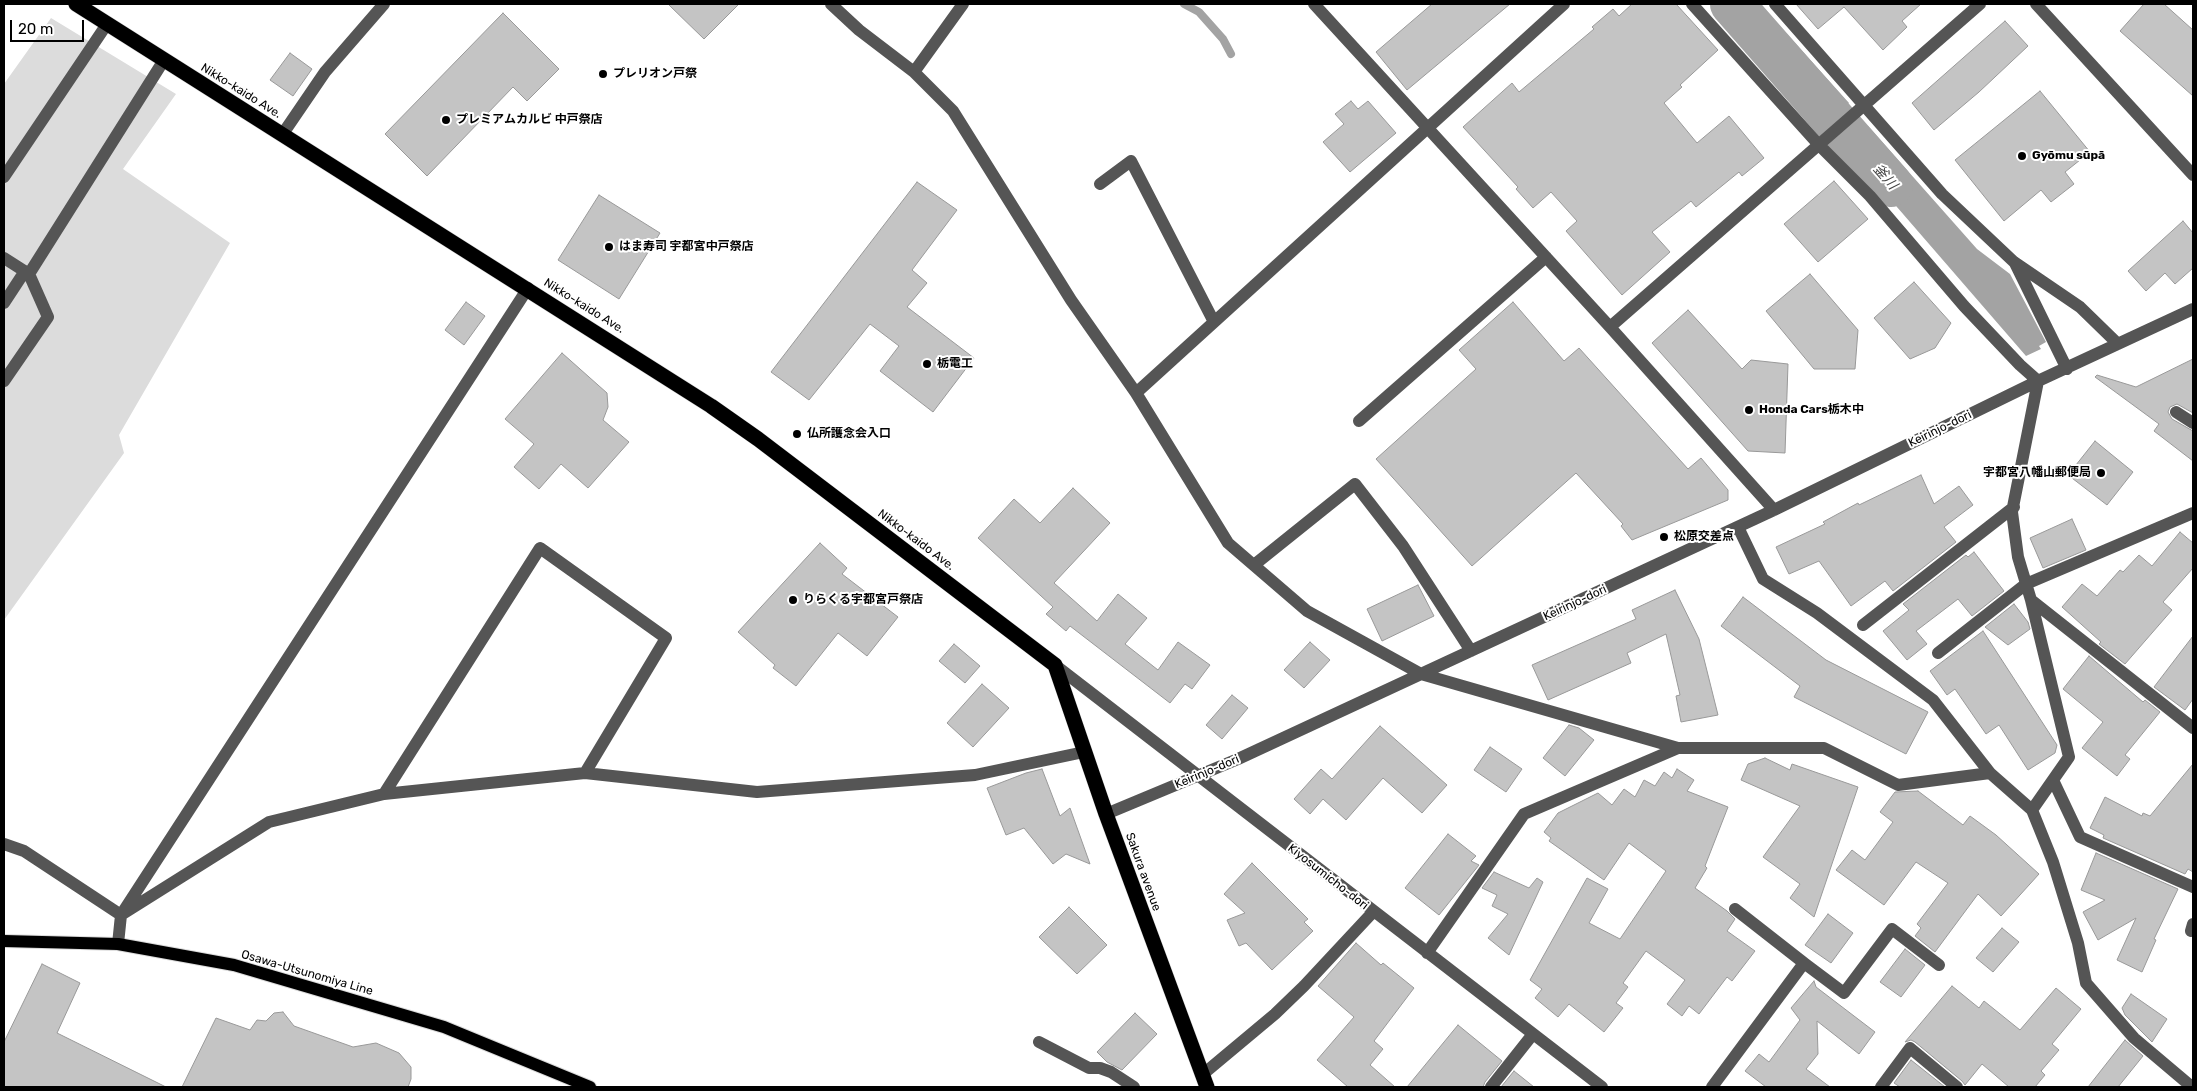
<!DOCTYPE html>
<meta charset="utf-8">
<style>
body{margin:0}
#map{position:relative;width:2197px;height:1091px;overflow:hidden;background:#fff;font-family:Rubik,sans-serif}
canvas{display:block}
.frame{position:absolute;inset:0;border:5px solid #000;pointer-events:none}
.scale{position:absolute;left:10px;top:20px;width:74px;height:22px;box-sizing:border-box;border:2px solid #000;border-top:0;padding-left:6px;font-size:15px;line-height:18px;white-space:nowrap;color:#000;-webkit-text-stroke:4px #fff;paint-order:stroke}
</style>
<div id="map">
<canvas width="2197" height="1091"></canvas>
<div class="frame"></div>
<div class="scale">20 m</div>
</div>
<script>
const context = document.querySelector('canvas').getContext('2d');
context.lineJoin = 'round';
function fillPath(path, color) {
  context.fillStyle = color;
  context.fill(path, 'evenodd');
}
function shape(rows) {
  const path = new Path2D();
  for (const r of rows) {
    path.moveTo(r[0], r[1]);
    for (let i = 2; i < r.length; i += 2) path.lineTo(r[i], r[i + 1]);
  }
  return path;
}
function stroke(path, color, width, dash) {
  context.strokeStyle = color;
  context.lineWidth = width;
  context.lineCap = dash ? 'butt' : 'round';
  context.setLineDash(dash || []);
  context.stroke(path);
}
function label(font, color, halo, rows, align = 'center') {
  context.font = font + ' Rubik,"Noto Sans JP",sans-serif';
  context.lineWidth = 4;
  context.setLineDash([]);
  context.textBaseline = 'middle';
  context.strokeStyle = halo;
  context.fillStyle = color;
  for (const [text, x, y, turn = 0] of rows) {
    context.save();
    context.translate(x, y);
    context.rotate((+turn || 0) * Math.PI / 180);
    context.textAlign = isNaN(turn) ? turn : align;
    if (halo) context.strokeText(text, 0, 0);
    context.fillText(text, 0, 0);
    context.restore();
  }
}
fillPath(shape([
 [51,18,176,94,123,169,230,243,119,435,124,453,4,620,4,84]
]), '#dcdcdc');
fillPath(shape([
 [1720,4,1760,4,1849,103,1825,123],
 [1868,126,1977,249,2010,274,2046,342,2039,346,2041,349,2026,356,1845,147]
]), '#a3a3a3');
stroke(shape([
 [1184,4,1199,12,1223,39,1231,54]
]), '#a3a3a3', 8);
stroke(shape([
 [1732,4,1891,185]
]), '#a3a3a3', 44);
const building = shape([
 [668,4,739,4,704,39,668,4],
 [1432,4,1510,4,1407,90,1376,52,1432,4],
 [1632,4,1676,4,1718,50,1680,85,1682,87,1664,103,1697,143,1729,116,1764,158,1742,176,1739,172,1696,207,1691,201,1652,232,1670,252,1622,295,1566,231,1577,221,1551,192,1533,208,1516,189,1518,187,1463,127,1512,83,1519,92,1594,29,1592,27,1613,9,1619,16,1632,4],
 [1796,4,1921,4,1902,21,1907,27,1883,50,1844,7,1818,29,1796,4],
 [2144,4,2164,4,2193,30,2193,96,2120,31,2144,4],
 [503,13,559,69,527,101,513,87,427,176,385,134,503,13],
 [2005,21,2028,46,1979,92,1934,130,1912,103,2005,21],
 [290,53,312,69,293,96,270,80,290,53],
 [2040,91,2090,152,2065,172,2074,184,2051,202,2041,190,2004,221,1955,160,2040,91],
 [1351,101,1358,109,1368,101,1396,133,1350,172,1323,142,1344,124,1335,114,1351,101],
 [1834,181,1868,219,1818,262,1784,224,1834,181],
 [917,182,957,210,912,270,927,283,907,307,974,358,933,412,880,371,899,346,870,324,809,400,771,372,917,182],
 [599,195,660,233,619,299,558,260,599,195],
 [2183,221,2193,233,2193,268,2175,284,2165,273,2146,291,2128,271,2183,221],
 [1810,274,1858,330,1855,369,1814,369,1766,311,1810,274],
 [1914,282,1951,323,1935,348,1910,359,1874,318,1914,282],
 [466,302,485,316,464,345,445,330,466,302],
 [1513,302,1564,361,1579,348,1688,469,1701,458,1728,490,1728,500,1632,540,1621,526,1623,524,1576,473,1472,566,1376,459,1476,369,1459,350,1513,302],
 [1688,310,1742,369,1751,360,1788,364,1785,453,1748,451,1652,343,1688,310],
 [562,353,607,393,608,407,603,420,629,442,588,488,561,464,539,489,514,467,534,444,505,419,562,353],
 [2193,359,2193,413,2177,404,2170,407,2168,412,2172,419,2193,431,2193,461,2154,431,2159,424,2095,377,2097,375,2136,387,2193,359],
 [2095,441,2133,472,2107,505,2068,475,2095,441],
 [1921,475,1934,504,1959,486,1973,505,1944,527,1956,542,1893,591,1885,581,1851,606,1819,561,1789,574,1776,547,1825,524,1823,522,1858,503,1859,505,1921,475],
 [1073,488,1110,523,1054,583,1097,621,1118,594,1147,618,1125,644,1158,670,1178,642,1210,665,1192,689,1185,684,1170,703,1070,626,1066,631,1046,614,1053,607,978,538,1014,499,1040,523,1073,488],
 [2072,519,2086,550,2043,568,2030,538,2072,519],
 [2180,532,2193,543,2193,568,2163,602,2172,610,2125,664,2099,644,2101,642,2062,607,2082,584,2097,596,2120,570,2123,572,2139,555,2152,566,2180,532],
 [820,543,847,568,842,574,898,617,867,656,838,633,796,686,773,668,775,665,738,632,820,543],
 [1974,552,2004,591,1972,616,1958,599,1916,631,1927,644,1907,660,1883,631,1909,610,1903,604,1966,555,1968,557,1974,552],
 [1418,585,1434,616,1382,641,1367,609,1418,585],
 [1675,590,1699,639,1718,715,1681,722,1676,696,1680,695,1666,634,1627,653,1631,663,1548,700,1532,665,1636,619,1632,610,1675,590],
 [1743,597,1826,660,1928,712,1906,754,1794,697,1800,686,1721,626,1743,597],
 [2014,604,2028,622,2030,629,2008,645,1985,627,2014,604],
 [1983,631,2057,745,2055,753,2028,770,1999,725,1986,734,1955,689,1947,695,1930,671,1983,631],
 [2193,636,2193,699,2185,710,2154,687,2193,636],
 [1310,642,1330,660,1304,688,1284,670,1310,642],
 [954,644,980,666,965,683,939,661,954,644],
 [2089,656,2143,702,2145,700,2160,712,2125,755,2130,759,2117,776,2082,748,2103,722,2063,689,2089,656],
 [982,684,1009,708,973,747,947,723,982,684],
 [1232,695,1248,708,1222,739,1206,725,1232,695],
 [1569,725,1579,728,1594,740,1565,776,1543,758,1569,725],
 [1380,726,1447,785,1422,813,1383,778,1346,820,1323,799,1310,814,1294,799,1321,769,1332,779,1380,726],
 [1490,747,1522,769,1506,792,1474,770,1490,747],
 [1765,758,1790,770,1792,764,1858,787,1814,917,1790,898,1800,884,1763,857,1800,806,1741,780,1748,764,1765,758],
 [2193,764,2193,872,2188,869,2185,874,2103,838,2104,835,2090,828,2105,797,2142,816,2143,813,2150,816,2193,764],
 [1042,769,1060,816,1070,808,1090,864,1066,854,1053,864,1024,828,1006,835,987,788,1026,773,1042,769],
 [1677,769,1694,780,1687,791,1728,807,1705,866,1707,868,1695,888,1727,911,1735,919,1727,931,1755,951,1732,981,1727,977,1699,1014,1689,1006,1682,1016,1667,1004,1685,980,1646,951,1623,983,1628,987,1616,1003,1623,1008,1604,1032,1569,1004,1558,1017,1535,998,1542,989,1530,980,1587,878,1608,889,1589,923,1620,939,1666,871,1629,843,1604,880,1549,841,1551,838,1544,832,1558,813,1598,793,1612,805,1624,789,1635,797,1644,780,1655,786,1664,772,1672,778,1677,769],
 [1918,791,1963,825,1970,816,1996,835,2039,874,2001,916,1978,894,1935,952,1915,936,1921,928,1917,924,1948,883,1916,862,1884,905,1836,870,1852,850,1865,860,1893,822,1880,812,1895,792,1918,791],
 [1448,834,1476,856,1471,861,1479,865,1439,915,1405,888,1448,834],
 [2096,853,2178,889,2154,939,2156,940,2142,972,2117,960,2136,918,2098,940,2083,912,2105,900,2081,890,2096,853],
 [1252,863,1308,919,1304,922,1313,931,1272,970,1246,943,1239,946,1227,920,1245,913,1224,894,1252,863],
 [1494,872,1529,888,1537,878,1543,882,1509,955,1488,938,1508,914,1492,906,1497,895,1482,888,1494,872],
 [1069,907,1107,945,1077,974,1039,937,1069,907],
 [1828,914,1853,933,1831,963,1805,945,1828,914],
 [2002,928,2019,942,1993,972,1976,958,2002,928],
 [1356,943,1381,965,1383,963,1414,988,1374,1041,1383,1049,1370,1065,1395,1087,1348,1087,1317,1060,1354,1017,1318,986,1356,943],
 [1905,949,1925,965,1901,997,1880,982,1905,949],
 [42,964,80,983,57,1033,166,1087,4,1087,4,1042,42,964],
 [1814,981,1816,987,1875,1032,1859,1054,1817,1021,1818,1054,1806,1069,1830,1087,1766,1087,1745,1071,1759,1054,1769,1062,1800,1020,1791,1008,1814,981],
 [1952,986,1979,1008,1984,1001,2020,1030,2056,988,2081,1009,2052,1044,2059,1050,2041,1071,2045,1075,2035,1087,2009,1087,1982,1064,1965,1085,1962,1081,1915,1042,1911,1040,1905,1042,1952,986],
 [2131,994,2167,1019,2152,1042,2125,1015,2122,1008,2131,994],
 [283,1012,294,1026,353,1047,376,1043,399,1053,411,1067,411,1079,408,1087,182,1087,216,1018,250,1030,257,1020,266,1021,274,1013,283,1012],
 [1135,1013,1157,1034,1122,1070,1107,1062,1097,1052,1135,1013],
 [1458,1025,1502,1061,1485,1082,1483,1087,1407,1087,1458,1025],
 [2125,1040,2143,1056,2118,1087,2088,1087,2125,1040],
 [1911,1060,1945,1087,1900,1087,1894,1083,1911,1060],
 [1514,1071,1534,1087,1501,1087,1514,1071]
]);
fillPath(building, '#c4c4c4');
stroke(building, '#999', 1);
const major = shape([
 [4,941,118,944,234,965,444,1027,590,1087]
]);
const highway = shape([
 [76,4,711,406,758,439,1055,665,1106,814,1207,1087]
]);
stroke(major, '#dbdbdb', 14);
stroke(highway, '#dbdbdb', 16);
stroke(shape([
 [831,4,859,30,914,72,953,111,1071,300,1136,393,1228,543,1307,611,1421,674,1678,748],
 [1314,4,1610,327,1774,510],
 [1692,4,1819,145,1870,196,1964,306,2020,365,2038,381],
 [1775,4,1942,194,2014,262,2080,307,2118,344],
 [2036,4,2193,175],
 [914,72,963,4],
 [282,135,325,72,384,4],
 [4,177,107,24],
 [1100,184,1131,161,1214,322],
 [4,258,29,274,48,317,4,381],
 [2015,263,2067,369],
 [29,274,164,60],
 [4,303,25,271],
 [1610,327,1980,4],
 [2038,381,2012,512,2018,557,2031,600,2193,728],
 [1136,393,1564,4],
 [2176,412,2193,423],
 [1359,421,1546,257],
 [1738,527,1763,579,1817,613,1933,700,1990,773],
 [1254,565,1355,484,1403,546,1471,651],
 [2031,600,2069,757,2032,810,2053,862,2078,943,2086,983,2134,1038,2192,1087],
 [1863,625,2014,507],
 [1938,653,2026,584,2193,513],
 [1055,665,1602,1087],
 [2053,780,2080,837,2193,887],
 [384,794,540,548,666,638,585,773],
 [1106,814,1238,759,1774,510,2038,381,2193,309],
 [4,844,24,851,121,915,269,822,384,794,585,773,757,792,975,775,1084,752],
 [2191,931,2193,924],
 [118,944,121,915,528,288],
 [1427,953,1524,814,1678,748,1824,748,1898,785,1990,773,2032,810],
 [1804,963,1844,993,1892,929,1939,965],
 [1039,1042,1089,1068,1100,1068,1111,1072,1134,1087],
 [1202,1075,1275,1014,1304,986,1373,912],
 [1491,1087,1533,1034],
 [1712,1087,1804,963,1735,909],
 [1881,1087,1910,1048,1957,1087]
]), '#555', 12);
stroke(major, '#000', 12);
stroke(highway, '#000', 15);
for (const [x, y, r, color] of [
 [603,74,5,"#000"],
 [446,120,5,"#000"],
 [2022,156,5,"#000"],
 [609,247,5,"#000"],
 [927,364,5,"#000"],
 [1749,410,5,"#000"],
 [797,434,5,"#000"],
 [2101,473,5,"#000"],
 [1664,537,5,"#000"],
 [793,600,5,"#000"]
]) {
  const dot = new Path2D();
  dot.arc(x, y, r, 0, 2 * Math.PI);
  context.fillStyle = color;
  context.fill(dot);
  stroke(dot, '#fff', 2);
}
label('bold 12px', '#000', '#fff', [
 ["プレリオン戸祭",613,74],
 ["プレミアムカルビ 中戸祭店",456,120],
 ["Gyōmu sūpā",2032,156],
 ["はま寿司 宇都宮中戸祭店",619,247],
 ["栃電工",937,364],
 ["Honda Cars栃木中",1759,410],
 ["仏所護念会入口",807,434],
 ["宇都宮八幡山郵便局",2091,473,"right"],
 ["松原交差点",1674,537],
 ["りらくる宇都宮戸祭店",803,600]
], 'left');
label('12px', '#000', '#fff', [
 ["Nikko-kaido Ave.",241,91,32],
 ["Nikko-kaido Ave.",584,306,32],
 ["Keirinjo-dori",1940,429,-26],
 ["Nikko-kaido Ave.",916,540,37],
 ["Keirinjo-dori",1575,603,-25],
 ["Keirinjo-dori",1207,772,-23],
 ["Sakura avenue",1143,872,70],
 ["Kiyosumicho-dori",1328,877,38],
 ["Osawa-Utsunomiya Line",307,973,16]
]);
label('italic 14px', '#444', '#fff', [
 ["釜川",1885,177,49]
]);
</script>
